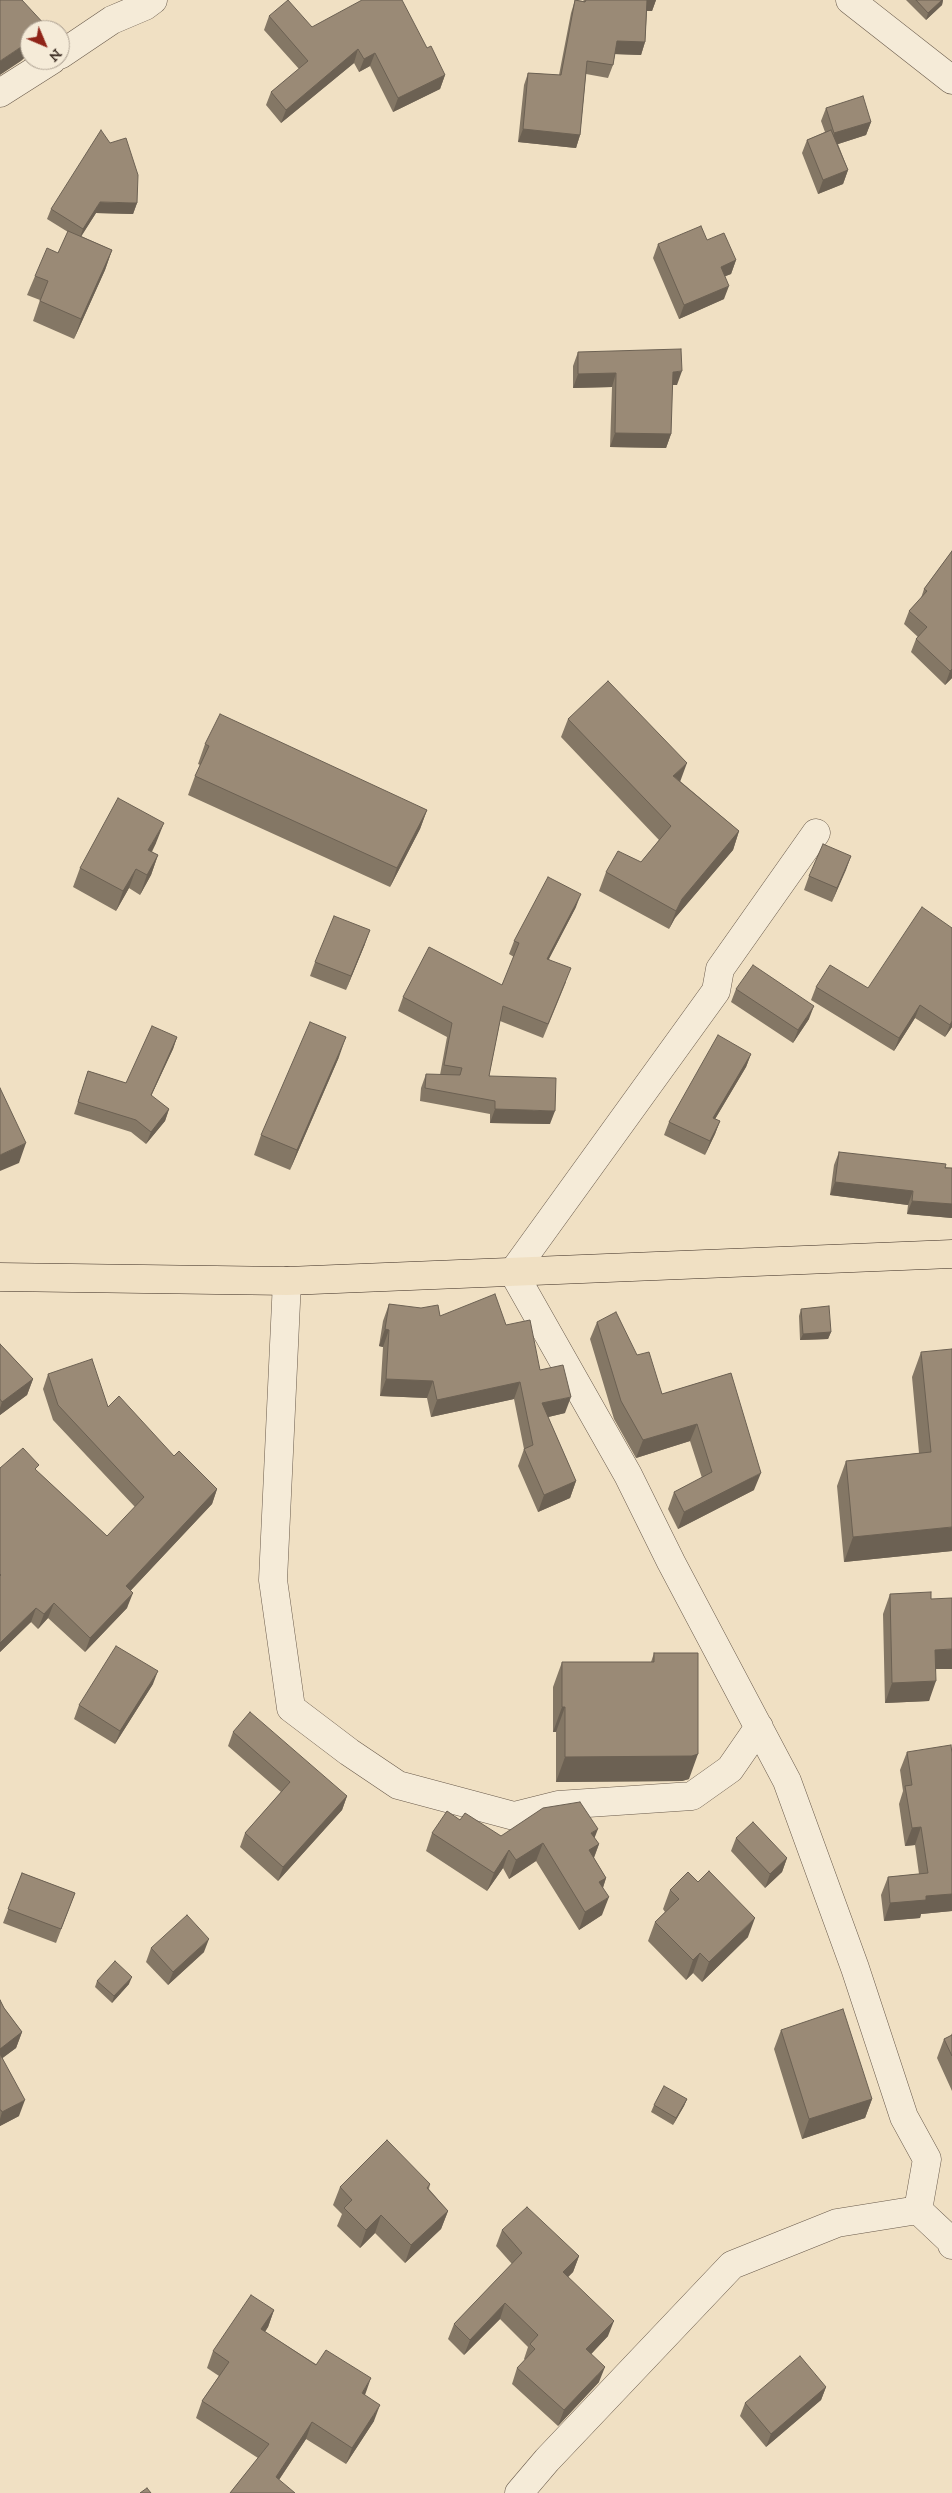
<!DOCTYPE html>
<style>
body{margin:0}
#map{position:relative;width:952px;height:2493px;overflow:hidden;background:#f0e0c3;font-family:"IM FELL DW Pica",serif}
canvas{display:block}
.north{position:absolute;left:20px;top:20px;width:50px;height:50px;box-sizing:border-box;background:#f5ebd8;border:1px solid #ab9f90;border-radius:50%;rotate:135deg;font-size:14px;font-weight:700;line-height:20px;text-align:center;color:#3c2d23}
.north::after{content:'';display:block;margin:auto;width:18px;height:22px;background:#8f2418;clip-path:polygon(50% 0,100% 100%,50% 72%,0 100%)}
</style>
<div id="map">
<canvas width="952" height="2493"></canvas>
<div class="north">N</div>
</div>
<script>
const context = document.querySelector('canvas').getContext('2d');
context.lineJoin = 'round';
function shape(rows) {
  const path = new Path2D();
  for (const r of rows) {
    path.moveTo(r[0], r[1]);
    for (let i = 2; i < r.length; i += 2) path.lineTo(r[i], r[i + 1]);
  }
  return path;
}
function stroke(path, color, width, dash) {
  context.strokeStyle = color;
  context.lineWidth = width;
  context.lineCap = dash ? 'butt' : 'round';
  context.setLineDash(dash || []);
  context.stroke(path);
}
function fillPath(path, color) {
  context.fillStyle = color;
  context.fill(path, 'evenodd');
}
const minor = shape([
 [850,0,952,80],
 [60,55,112,20,145,6,153,0],
 [0,93,52,60],
 [816,833,720,969,716,991,513,1272,628,1475,671,1562,787,1781,855,1968,904,2117,927,2159,918,2210,952,2242,952,2245],
 [287,1281,273,1580,291,1708,349,1752,398,1785,514,1816,558,1805,692,1796,730,1769,759,1727],
 [519,2493,547,2460,732,2265,837,2223,918,2210]
]);
const major = shape([
 [0,1277,287,1281,952,1254]
]);
stroke(minor, '#695a4b', 29);
stroke(major, '#3c2d23', 29);
stroke(minor, '#f5ebd8', 28);
stroke(major, '#f0e0c3', 28);
fillPath(shape([
 [575,0,583,1,584,0,656,0,652,11,647,11,645,42,641,55,615,54,613,65,608,78,586,74,580,135,576,148,518,142,524,85,528,73,559,75,571,13],
 [906,0,943,0,942,5,926,20],
 [269,16,312,27,427,48,445,75,440,89,393,112,370,66,359,72,354,63,281,123,266,105,271,92,299,69,264,30],
 [826,108,871,122,866,135,838,144,848,170,843,184,818,194,802,153,807,140,825,132,821,121],
 [137,203,133,214,96,213,81,236,112,250,105,270,74,339,33,321,40,300,27,295,35,276,58,253,68,232,47,219,51,209],
 [707,240,736,260,731,274,725,276,724,299,679,319,653,258,658,244],
 [578,352,677,385,672,385,671,434,666,448,610,447,612,387,573,388,573,366],
 [952,551,952,678,945,685,911,652,916,639,918,637,904,624,909,611,921,598,924,589],
 [568,719,680,781,739,831,733,850,675,918,669,929,599,891,606,872,641,862,659,840,561,737],
 [205,744,427,810,420,829,390,887,188,795,195,776,200,765,198,764],
 [156,843,152,852,158,855,151,875,140,895,129,888,116,911,73,887,80,868],
 [851,856,832,902,804,890,809,876],
 [576,907,549,959,566,982,543,1038,500,1021,489,1076,550,1124,490,1123,490,1114,420,1101,421,1088,426,1074,440,1075,447,1037,398,1011,403,997,502,985,514,957,509,954,514,941],
 [952,928,952,1027,945,1037,915,1018,894,1051,811,1000,816,987,868,988],
 [365,944,346,990,310,976,315,962],
 [736,989,809,1019,793,1043,731,1002],
 [177,1037,173,1049,151,1096,169,1109,165,1121,146,1144,131,1132,74,1114,88,1071,126,1083],
 [751,1054,746,1067,715,1119,720,1121,715,1134,705,1155,664,1135,669,1122],
 [339,1057,290,1170,254,1155,261,1135],
 [839,1152,952,1168,952,1218,907,1214,908,1205,830,1195,834,1165],
 [389,1304,440,1316,506,1325,540,1370,565,1413,548,1417,576,1481,570,1498,538,1512,518,1466,524,1449,514,1399,431,1417,427,1398,380,1396,383,1347,379,1346,383,1321],
 [801,1309,831,1332,828,1339,800,1340,799,1316],
 [597,1322,637,1355,662,1394,731,1373,754,1490,678,1529,668,1509,674,1492,702,1478,690,1441,636,1458,614,1419,590,1339],
 [0,1344,33,1379,27,1395,0,1415],
 [921,1352,952,1551,844,1562,837,1486,846,1461,919,1453,912,1377],
 [48,1374,108,1407,217,1489,212,1504,130,1591,127,1608,85,1652,48,1618,38,1629,31,1622,0,1652,0,1468,37,1471,107,1536,135,1507,53,1420,43,1389],
 [890,1594,931,1599,952,1669,936,1669,929,1701,885,1703,883,1614],
 [654,1653,689,1779,682,1781,556,1782,556,1732,553,1732,553,1687,562,1662,651,1662],
 [153,1684,115,1744,74,1719,79,1705],
 [233,1732,347,1796,342,1810,278,1881,240,1847,245,1833,281,1792,228,1746],
 [907,1752,952,1754,952,1911,921,1914,920,1918,884,1921,881,1895,888,1877,919,1874,915,1845,905,1846,899,1804,903,1791,900,1770],
 [460,1820,501,1836,594,1838,599,1844,594,1858,606,1878,603,1888,602,1915,579,1930,536,1861,509,1879,503,1868,487,1891,426,1851,432,1833],
 [736,1838,787,1858,782,1872,765,1888,731,1851],
 [22,1873,75,1893,56,1943,3,1923],
 [670,1890,748,1937,702,1982,693,1973,686,1980,648,1941,655,1922,665,1912,663,1909],
 [151,1948,204,1952,168,1985,146,1962],
 [97,1981,129,1984,112,2003,95,1987],
 [0,2000,4,2008,22,2032,16,2048,2,2058,19,2116,0,2126],
 [781,2030,872,2099,865,2118,802,2139,774,2049],
 [952,2033,952,2091,937,2058,944,2039,951,2036],
 [687,2099,684,2106,673,2125,651,2112,654,2105],
 [430,2184,429,2189,448,2211,441,2229,405,2263,375,2233,360,2248,337,2226,342,2214,333,2205,340,2187],
 [502,2230,579,2256,573,2272,568,2277,608,2336,591,2354,599,2382,558,2426,512,2384,517,2368,525,2360,524,2359,528,2347,500,2319,464,2355,448,2339,454,2324,512,2264,496,2246],
 [274,2310,268,2327,265,2332,365,2395,374,2421,346,2464,306,2439,279,2480,230,2493,258,2458,196,2418,202,2401,219,2376,207,2368,213,2351],
 [826,2387,821,2400,766,2447,740,2416,745,2403]
]), '#847765');
fillPath(shape([
 [646,0,656,0,652,11,642,11],
 [942,0,943,0,942,5,926,20,928,13],
 [30,41,30,53,21,61,0,75,0,61],
 [617,41,645,42,641,55,613,54],
 [358,49,354,63,281,123,286,110],
 [375,53,370,66,359,72,364,59],
 [445,75,440,89,393,112,398,98],
 [871,122,866,135,829,147,834,133],
 [523,129,580,135,576,148,518,142],
 [848,170,843,184,818,194,823,180],
 [100,202,137,203,133,214,96,213,79,240,83,229],
 [112,250,105,270,74,339,81,319],
 [736,260,731,274,716,280,721,267],
 [729,286,724,299,679,319,684,305],
 [682,371,677,385,668,385,673,372],
 [616,373,612,387,573,388,578,374],
 [615,433,671,434,666,448,610,447],
 [952,669,952,678,945,685,950,671],
 [687,763,680,782,673,776],
 [427,810,420,829,390,887,397,868],
 [164,823,156,843,141,870,148,850],
 [739,831,733,850,675,918,669,929,676,911,682,899],
 [158,855,151,875,140,895,147,875],
 [851,856,846,870,832,902,837,888],
 [136,869,129,888,116,911,123,891],
 [581,894,576,907,542,972,547,959],
 [370,930,365,944,346,990,351,976],
 [920,1005,915,1018,894,1051,899,1038],
 [814,1006,809,1019,793,1043,798,1030],
 [952,1021,952,1027,945,1037,950,1025],
 [177,1037,173,1049,146,1107,151,1095],
 [346,1037,339,1057,290,1170,297,1150],
 [751,1054,746,1067,708,1131,713,1118],
 [169,1109,165,1121,146,1144,151,1132],
 [495,1109,555,1111,550,1124,490,1123],
 [720,1121,715,1134,705,1155,710,1141],
 [26,1143,19,1163,0,1171,0,1155],
 [835,1182,913,1191,908,1205,830,1195],
 [912,1201,952,1204,952,1218,907,1214],
 [385,1329,389,1330,383,1347,379,1346],
 [831,1332,828,1339,800,1340,803,1334],
 [33,1379,27,1395,0,1415,0,1408,2,1402],
 [386,1379,433,1381,427,1398,380,1396],
 [520,1382,514,1399,431,1417,437,1400],
 [571,1397,565,1413,536,1420,542,1403],
 [697,1424,690,1441,636,1458,643,1440],
 [761,1473,754,1490,678,1529,684,1512],
 [576,1481,570,1498,538,1512,544,1495],
 [217,1489,212,1504,121,1601,126,1586],
 [952,1527,952,1551,844,1562,853,1537],
 [133,1593,127,1608,85,1652,90,1638],
 [54,1603,48,1618,38,1629,44,1614],
 [36,1608,31,1622,0,1652,0,1643],
 [952,1649,952,1669,928,1669,935,1650],
 [158,1671,153,1684,115,1744,120,1731],
 [936,1681,929,1701,885,1703,892,1683],
 [562,1707,565,1707,556,1732,553,1732],
 [698,1754,689,1779,682,1781,556,1782,565,1757],
 [347,1796,342,1810,278,1881,283,1867],
 [921,1827,915,1845,905,1846,912,1828],
 [598,1829,591,1847,591,1833],
 [543,1843,536,1861,509,1879,516,1860],
 [599,1844,592,1862,589,1850],
 [509,1850,503,1868,487,1891,494,1873],
 [787,1858,782,1872,765,1888,770,1874],
 [606,1878,600,1896,599,1882],
 [952,1894,952,1911,921,1914,920,1918,884,1921,890,1903,926,1896],
 [609,1897,602,1915,579,1930,585,1912],
 [755,1918,748,1937,702,1982,709,1962],
 [209,1939,204,1952,168,1985,173,1972],
 [700,1953,693,1973,686,1980,693,1960],
 [132,1977,129,1984,112,2003,114,1996],
 [22,2032,16,2048,0,2060,0,2049],
 [687,2099,684,2106,673,2125,676,2118],
 [872,2099,865,2118,802,2139,809,2119],
 [25,2100,19,2116,0,2126,0,2119,2,2112],
 [448,2211,441,2229,405,2263,411,2245],
 [381,2215,375,2233,360,2248,366,2230],
 [579,2256,573,2272,557,2288,563,2272],
 [505,2303,500,2319,464,2355,470,2340],
 [274,2310,268,2327,255,2346,261,2329],
 [614,2321,608,2336,581,2365,586,2349],
 [605,2367,599,2382,558,2426,564,2410],
 [371,2378,365,2395,356,2410,362,2393],
 [826,2387,821,2400,766,2447,771,2434],
 [380,2405,374,2421,346,2464,352,2448],
 [312,2422,306,2439,270,2493,276,2477]
]), '#6c6153');
const building = shape([
 [0,0,22,0,46,26,41,30,30,30,30,41,0,61,0,0],
 [288,0,312,27,362,0,402,0,427,48,431,46,445,75,398,98,375,53,364,59,358,49,286,110,271,92,308,61,269,16,288,0],
 [575,0,585,2,586,0,647,0,645,42,617,41,613,65,587,61,580,135,523,129,528,73,561,75,575,0],
 [916,0,942,0,928,13,916,0],
 [863,96,871,122,834,133,826,108,863,96],
 [101,130,110,143,126,138,138,175,137,203,100,202,83,229,51,209,101,130],
 [831,130,848,170,823,180,807,140,831,130],
 [701,226,707,240,724,233,736,260,721,267,729,286,684,305,658,244,701,226],
 [68,231,112,250,81,319,40,301,48,281,35,276,47,248,58,253,68,231],
 [681,349,682,371,673,372,671,434,615,433,616,373,578,374,578,352,681,349],
 [952,551,952,669,950,671,916,639,927,627,909,611,927,591,924,589,952,551],
 [608,681,687,763,673,776,739,831,682,899,676,911,606,872,618,851,641,862,671,826,568,719,608,681],
 [220,714,427,810,397,868,195,776,209,746,205,744,220,714],
 [118,798,164,823,148,850,158,855,147,875,136,869,123,891,80,868,118,798],
 [823,844,851,856,837,888,809,876,823,844],
 [548,877,581,894,547,959,571,968,548,1024,503,1006,489,1076,556,1078,555,1111,495,1109,495,1101,425,1088,426,1074,460,1075,462,1068,444,1065,452,1023,403,997,429,947,502,985,519,943,514,941,548,877],
 [922,907,952,928,952,1021,950,1025,920,1005,899,1038,816,987,830,965,868,988,922,907],
 [334,916,370,930,351,976,315,962,334,916],
 [753,965,814,1006,798,1030,736,989,753,965],
 [310,1022,346,1037,297,1150,261,1135,310,1022],
 [152,1026,177,1037,151,1095,169,1109,151,1132,136,1120,78,1102,88,1071,126,1083,152,1026],
 [718,1035,751,1054,713,1118,720,1121,710,1141,669,1122,718,1035],
 [0,1088,26,1143,0,1155,0,1088],
 [839,1152,946,1164,945,1168,952,1168,952,1204,912,1201,913,1191,835,1182,839,1152],
 [495,1294,506,1325,530,1320,540,1370,563,1365,571,1397,542,1403,576,1481,544,1495,524,1449,533,1445,520,1382,437,1400,433,1381,386,1379,389,1330,385,1329,389,1304,421,1308,438,1305,440,1316,495,1294],
 [829,1306,831,1332,803,1334,801,1309,829,1306],
 [616,1312,637,1355,649,1352,662,1394,731,1373,761,1473,684,1512,674,1492,712,1472,697,1424,643,1440,621,1401,597,1322,616,1312],
 [0,1344,33,1379,2,1402,0,1399,0,1344],
 [952,1349,952,1527,853,1537,846,1461,931,1452,921,1352,952,1349],
 [92,1359,108,1407,119,1396,174,1456,179,1451,217,1489,126,1586,133,1593,90,1638,54,1603,44,1614,36,1608,0,1643,0,1576,1,1575,0,1574,0,1468,23,1448,39,1465,35,1469,107,1536,144,1497,58,1405,48,1374,92,1359],
 [931,1592,931,1599,952,1598,952,1649,935,1650,936,1681,892,1683,890,1594,931,1592],
 [116,1646,158,1671,120,1731,79,1705,116,1646],
 [654,1653,698,1653,698,1754,692,1756,565,1757,565,1707,562,1707,562,1662,654,1662,654,1653],
 [250,1712,347,1796,283,1867,245,1833,290,1782,233,1732,250,1712],
 [951,1745,952,1754,952,1894,926,1896,926,1900,890,1903,888,1877,928,1873,921,1827,912,1828,905,1786,912,1785,907,1752,951,1745],
 [580,1802,598,1829,591,1833,599,1844,589,1850,606,1878,599,1882,609,1897,585,1912,543,1843,516,1860,509,1850,494,1873,432,1833,447,1811,460,1820,465,1813,501,1836,543,1808,580,1802],
 [753,1822,787,1858,770,1874,736,1838,753,1822],
 [709,1871,755,1918,709,1962,700,1953,693,1960,655,1922,679,1899,670,1890,688,1872,698,1882,709,1871],
 [22,1873,75,1893,61,1929,8,1909,22,1873],
 [187,1915,209,1939,173,1972,151,1948,187,1915],
 [115,1961,132,1977,114,1996,97,1981,115,1961],
 [0,2000,4,2008,22,2032,0,2049,0,2000],
 [843,2009,872,2099,809,2119,781,2030,843,2009],
 [952,2035,952,2056,944,2039,952,2035],
 [0,2054,25,2100,2,2112,1,2110,0,2110,0,2054],
 [664,2086,687,2099,676,2118,654,2105,664,2086],
 [387,2140,430,2184,427,2188,448,2211,411,2245,381,2215,366,2230,344,2208,352,2200,340,2187,387,2140],
 [527,2207,579,2256,563,2272,614,2321,586,2349,605,2367,564,2410,517,2368,535,2349,530,2344,538,2335,505,2303,470,2340,454,2324,522,2253,502,2230,527,2207],
 [251,2295,274,2310,261,2329,316,2365,326,2350,371,2378,362,2393,380,2405,352,2448,312,2422,276,2477,295,2493,230,2493,269,2444,202,2401,229,2362,213,2351,251,2295],
 [800,2356,826,2387,771,2434,745,2403,800,2356],
 [147,2488,151,2493,140,2493,147,2488]
]);
fillPath(building, '#9a8a76');
stroke(building, '#6c6153', 1);
</script>
